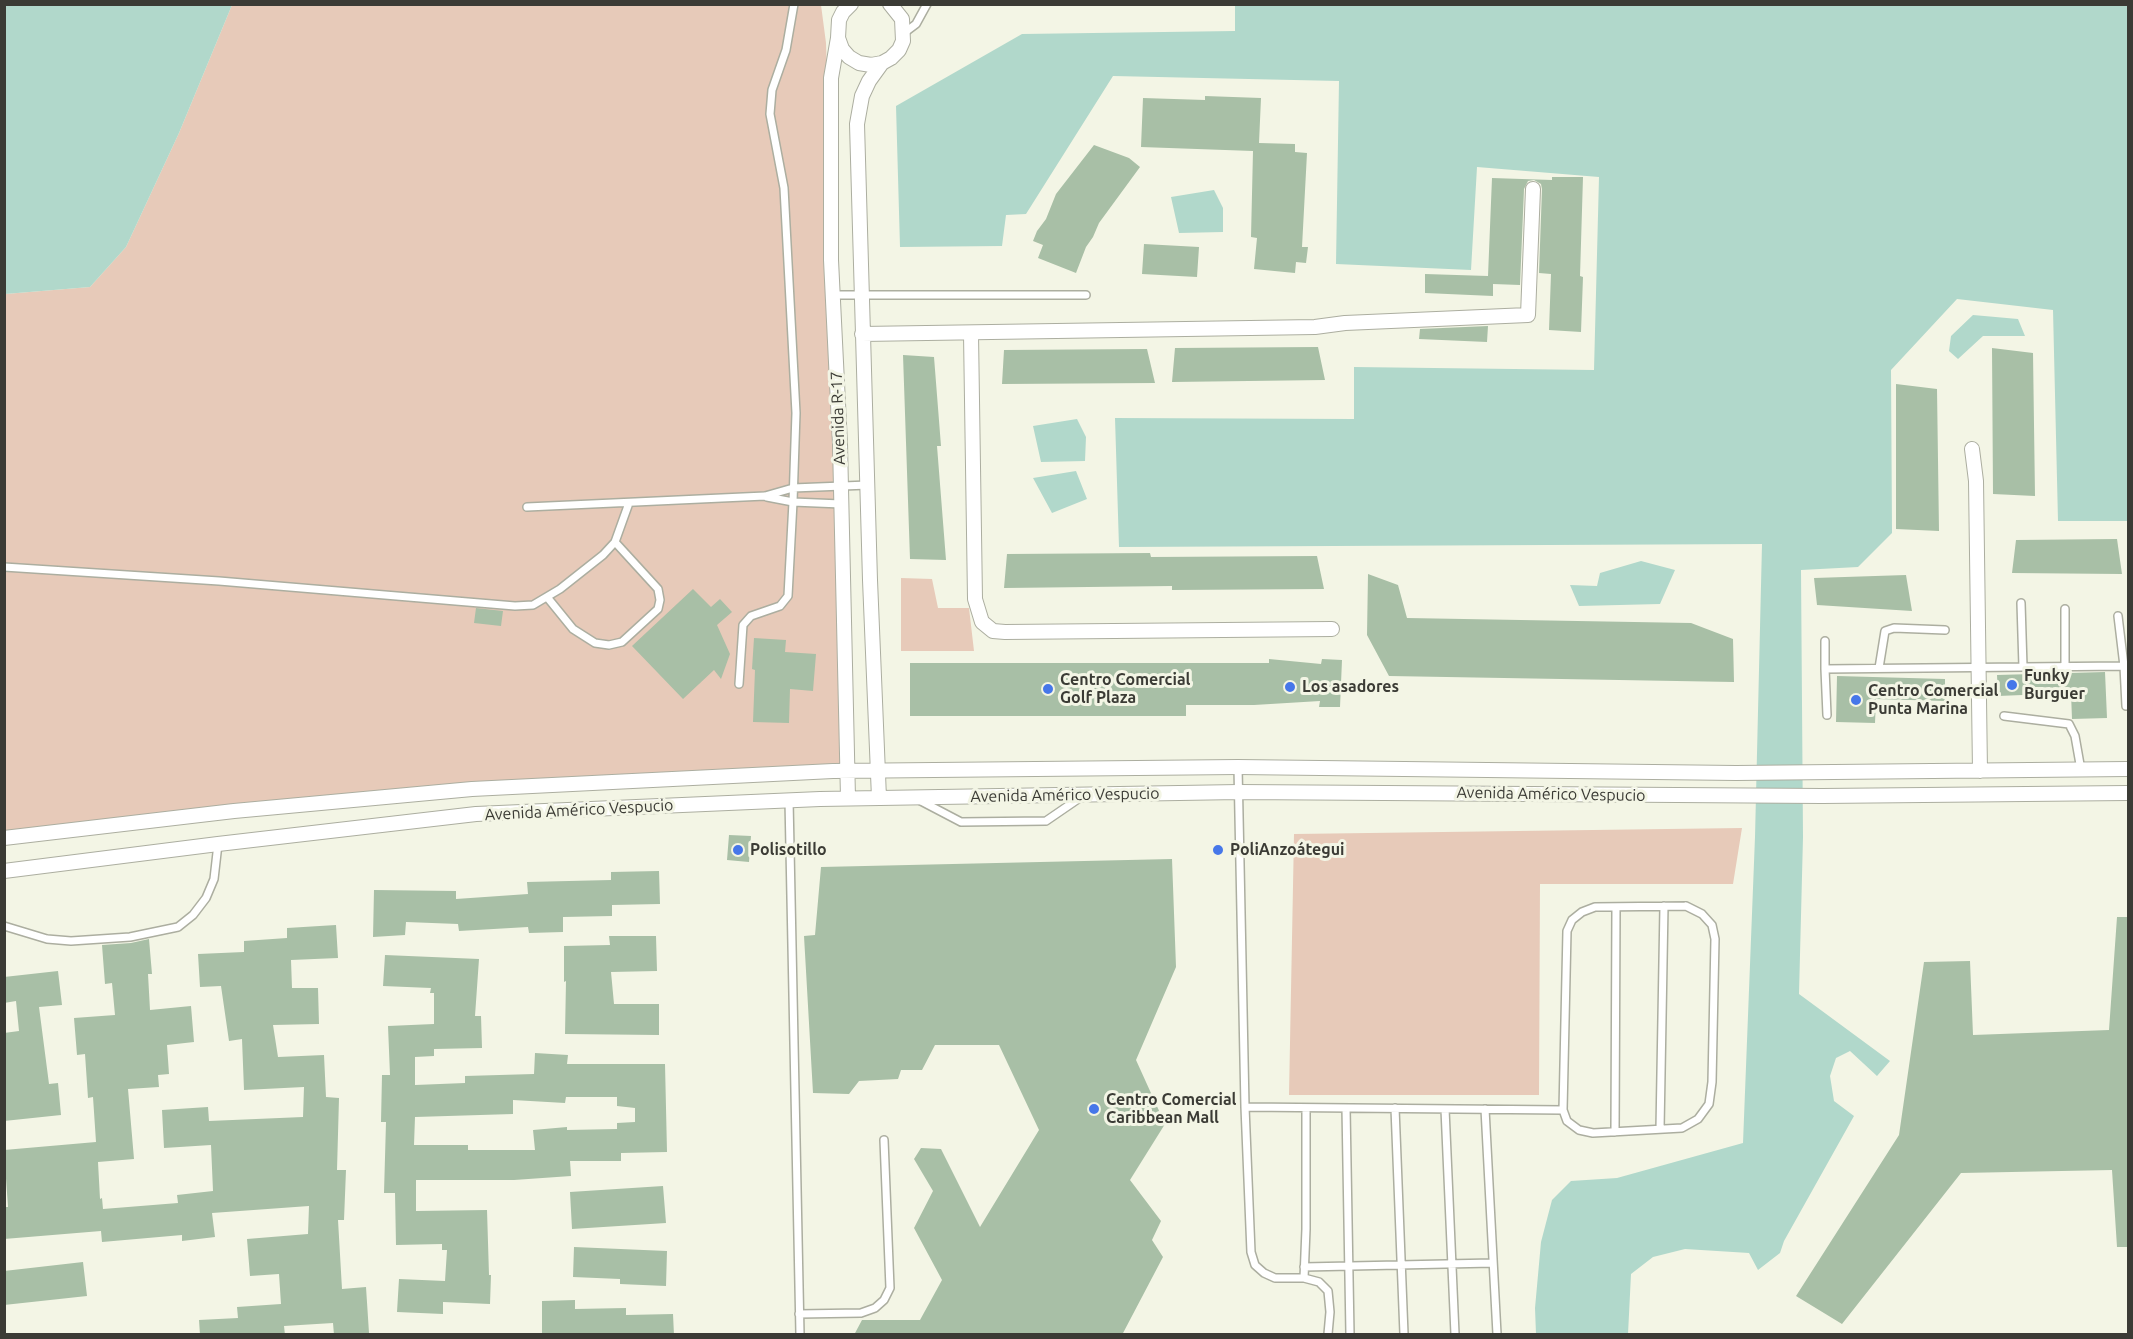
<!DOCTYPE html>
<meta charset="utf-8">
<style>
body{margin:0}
#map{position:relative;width:2133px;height:1339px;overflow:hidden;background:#f3f5e5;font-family:Ubuntu,sans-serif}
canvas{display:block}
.frame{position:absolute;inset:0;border:6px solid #3b3b35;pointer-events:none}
</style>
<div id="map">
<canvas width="2133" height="1339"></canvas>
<div class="frame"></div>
</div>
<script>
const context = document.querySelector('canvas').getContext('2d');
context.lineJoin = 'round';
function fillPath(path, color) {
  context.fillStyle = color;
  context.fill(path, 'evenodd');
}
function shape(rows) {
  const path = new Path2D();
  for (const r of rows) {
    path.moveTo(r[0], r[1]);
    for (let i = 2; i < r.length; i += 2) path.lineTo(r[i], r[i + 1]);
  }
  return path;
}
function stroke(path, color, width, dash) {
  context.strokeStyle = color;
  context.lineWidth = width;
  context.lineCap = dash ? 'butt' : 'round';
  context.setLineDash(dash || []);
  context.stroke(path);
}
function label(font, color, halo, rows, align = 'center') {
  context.font = font + ' Ubuntu,sans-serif';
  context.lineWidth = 6;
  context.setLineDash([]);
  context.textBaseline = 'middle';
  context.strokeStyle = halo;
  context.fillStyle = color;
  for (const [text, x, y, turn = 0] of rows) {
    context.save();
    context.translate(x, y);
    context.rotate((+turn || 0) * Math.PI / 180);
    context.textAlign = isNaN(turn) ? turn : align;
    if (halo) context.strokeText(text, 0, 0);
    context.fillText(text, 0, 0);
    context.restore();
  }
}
fillPath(shape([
 [232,5,821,5,826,43,848,771,472,789,5,838,5,294,90,287,126,247,179,133],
 [901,578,932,579,938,608,969,608,974,651,901,651],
 [1742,828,1733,884,1540,884,1539,1095,1289,1095,1294,834]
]), '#e7cab9');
fillPath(shape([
 [5,4,232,5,179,133,126,247,90,287,5,294],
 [1235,5,2128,5,2128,521,2058,521,2053,310,1957,299,1891,370,1892,533,1858,567,1801,570,1803,837,1799,994,1890,1061,1877,1076,1850,1051,1836,1058,1830,1076,1834,1101,1854,1116,1784,1241,1780,1253,1758,1270,1749,1253,1685,1249,1653,1257,1631,1274,1628,1334,1536,1334,1535,1308,1541,1242,1552,1200,1571,1181,1617,1178,1743,1143,1755,837,1762,544,1119,547,1115,418,1354,419,1354,367,1594,370,1599,177,1477,167,1471,270,1336,264,1339,81,1113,76,1026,214,1006,215,1002,246,900,247,896,106,1022,34,1235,31],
 [1214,190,1223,208,1223,232,1179,233,1171,197],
 [1973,315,2018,319,2025,336,1983,336,1958,359,1949,351,1951,336],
 [1077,419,1086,437,1085,461,1041,462,1033,426],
 [1076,471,1087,499,1052,513,1033,478],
 [1641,561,1675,570,1660,604,1579,606,1570,585,1597,586,1600,573]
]), '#b1d8cb');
fillPath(shape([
 [1205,96,1261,98,1259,143,1295,144,1295,152,1307,153,1302,247,1308,247,1306,263,1296,262,1295,273,1254,269,1257,238,1251,237,1253,151,1141,147,1143,98,1205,100],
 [1094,145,1129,158,1140,167,1099,223,1093,237,1086,247,1076,273,1038,258,1043,245,1033,241,1037,231,1046,219,1056,194],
 [1552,177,1583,177,1580,276,1583,277,1581,332,1549,330,1551,274,1539,273,1542,189,1541,184,1534,180,1528,181,1524,189,1520,285,1493,284,1493,296,1425,293,1425,274,1488,276,1492,178,1552,180],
 [1144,244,1199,247,1197,277,1142,274],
 [1488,326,1487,342,1419,339,1420,329],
 [1318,347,1325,380,1172,382,1175,348],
 [1992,348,2033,353,2035,496,1993,494],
 [1147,349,1155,383,1002,384,1004,350],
 [903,355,934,357,941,446,937,446,946,560,910,559],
 [1896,384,1937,389,1939,531,1896,529],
 [2117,539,2122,574,2012,573,2016,540],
 [1150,553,1151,557,1317,556,1324,589,1172,590,1172,586,1004,588,1007,554],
 [1368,574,1398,585,1407,618,1691,623,1733,639,1734,682,1389,676,1367,635],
 [1906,575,1912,611,1817,605,1814,578],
 [693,589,711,607,720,599,732,612,717,625,730,654,721,679,714,670,683,699,632,646],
 [476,608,503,611,501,626,474,623],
 [754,638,786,640,785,652,816,654,813,691,790,689,789,723,753,722,755,670,752,669],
 [1269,659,1321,664,1322,659,1342,660,1340,707,1319,707,1320,701,1254,705,1186,705,1186,716,910,716,910,663,1269,663],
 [2105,672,2107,718,2072,719,2071,693,1998,696,1997,675],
 [1837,676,1945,679,1945,701,1876,699,1875,723,1836,722],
 [729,835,751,836,749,862,727,860],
 [1172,859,1176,967,1136,1060,1165,1124,1130,1180,1161,1221,1152,1240,1163,1257,1122,1335,854,1335,862,1320,920,1320,942,1280,914,1228,933,1191,914,1159,921,1148,941,1149,980,1227,1039,1130,999,1045,935,1045,922,1070,901,1070,898,1079,859,1081,849,1094,813,1093,804,936,815,935,821,867],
 [659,871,660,904,612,905,612,916,563,917,563,932,529,933,528,927,459,931,458,924,406,922,405,935,373,937,374,890,456,891,456,899,528,894,527,882,611,880,611,872],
 [2117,917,2128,917,2128,1247,2117,1247,2112,1170,1961,1173,1842,1324,1796,1296,1899,1135,1924,962,1970,961,1973,1035,2109,1030],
 [336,925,338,958,291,960,292,988,318,988,319,1024,273,1025,278,1057,324,1055,326,1097,339,1098,337,1170,346,1170,344,1220,338,1220,342,1289,366,1287,369,1333,334,1335,333,1323,284,1326,285,1335,200,1335,199,1320,238,1318,237,1307,281,1304,279,1274,250,1276,247,1239,308,1234,309,1206,212,1213,215,1237,182,1241,182,1235,102,1242,101,1231,4,1239,4,1207,8,1207,4,1150,96,1142,93,1097,88,1098,85,1054,77,1055,74,1018,115,1015,112,983,105,984,102,945,131,943,149,939,152,974,148,974,150,1010,191,1006,194,1042,167,1045,169,1074,158,1075,159,1087,128,1089,134,1159,98,1162,100,1199,102,1198,103,1209,178,1203,177,1195,213,1191,211,1145,164,1148,162,1110,208,1107,209,1121,303,1117,304,1087,244,1090,242,1039,229,1041,221,986,200,987,198,954,244,952,244,941,287,938,287,928],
 [609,936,656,936,657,971,611,972,614,1004,659,1004,659,1035,565,1034,566,981,564,982,564,946,610,945],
 [385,955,479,959,475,1016,481,1016,482,1048,434,1049,434,1056,415,1057,415,1085,465,1083,465,1076,534,1074,535,1053,568,1055,567,1064,665,1064,667,1152,621,1153,621,1161,570,1161,571,1176,514,1180,416,1180,416,1211,487,1210,489,1275,491,1275,490,1304,443,1302,443,1314,397,1312,399,1279,445,1281,447,1250,442,1250,442,1244,396,1245,395,1193,384,1193,386,1122,381,1122,382,1075,390,1075,388,1026,434,1024,434,993,430,993,431,988,383,986],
 [566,1097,617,1097,617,1106,635,1108,635,1122,617,1123,617,1129,567,1130,567,1127,533,1130,535,1150,468,1150,468,1145,414,1145,415,1117,513,1114,513,1100,565,1103],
 [58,971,62,1005,39,1007,49,1084,58,1083,61,1115,4,1121,4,1033,19,1031,16,1001,4,1003,4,977],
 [663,1186,666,1223,572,1229,570,1192],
 [574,1247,667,1251,666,1286,620,1284,620,1279,573,1277],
 [83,1262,87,1296,4,1305,4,1271],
 [575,1300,575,1309,626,1308,626,1315,673,1314,674,1335,542,1335,542,1301]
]), '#a8bfa6');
const lane = shape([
 [904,33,916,24,927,4],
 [832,295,1086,295],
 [767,497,793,502,841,504],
 [527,507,765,496,793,488,868,485],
 [4,567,219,581,515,606,533,605,560,589,603,555,615,542,629,503],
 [547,597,573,629,595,643,609,645,622,642,658,609,660,600,658,589,615,542],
 [2021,603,2023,667],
 [2065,609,2065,667],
 [2118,616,2124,666],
 [1825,641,1825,669],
 [1879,668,1885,631,1894,628,1945,630],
 [739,684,743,625,751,616,780,606,788,596,793,502,796,413,784,188,770,114,772,90,786,50,794,4],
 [1827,715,1825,669,2124,666,2126,706],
 [2004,716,2069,724,2075,736,2081,770],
 [1238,767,1245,1107,1251,1252,1255,1265,1264,1273,1275,1278,1304,1278,1319,1282,1328,1291,1330,1312,1328,1334],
 [789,800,800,1334],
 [919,800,961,822,1046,821,1081,797],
 [1686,906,1702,914,1712,925,1715,939,1712,1082,1709,1104,1698,1119,1682,1128,1593,1133,1579,1130,1567,1121,1563,1110,1567,931,1572,920,1582,912,1595,907,1686,906],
 [4,926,47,939,71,941,130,937,178,927,193,915,206,898,214,879,218,844],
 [1245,1107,1563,1110],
 [1346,1108,1350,1334],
 [1395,1108,1404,1334],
 [1445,1109,1455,1334],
 [1485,1109,1497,1334],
 [1660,1129,1664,906],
 [1615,1132,1616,907],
 [1304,1267,1493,1263],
 [1304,1278,1306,1229,1306,1108],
 [799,1314,861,1313,875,1308,884,1300,890,1288,884,1140]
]);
const street = shape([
 [851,4,843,12,839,20,838,38,842,49,849,57,859,63,871,65,882,63,891,58,899,50,903,41,902,19,890,4],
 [838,38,831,78,831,260,840,444,848,798],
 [862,334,1315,327,1345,323,1528,315,1533,189],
 [971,334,975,599,982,622,993,631,1005,632,1332,629],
 [1972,449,1976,481,1980,771],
 [879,798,870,580,857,124,862,96,869,81,882,63],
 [4,838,234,811,472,789,833,771,1238,767,1736,773,2128,769],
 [4,871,218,844,476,814,820,799,1239,792,1822,796,2128,793]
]);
stroke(lane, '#acaea0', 10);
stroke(street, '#acaea0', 16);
stroke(lane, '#fff', 7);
stroke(street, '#fff', 14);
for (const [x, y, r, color] of [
 [2012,685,6,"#4677e9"],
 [1290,687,6,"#4677e9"],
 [1048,689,6,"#4677e9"],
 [1856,700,6,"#4677e9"],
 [738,850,6,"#4677e9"],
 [1218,850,6,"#4677e9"],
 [1094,1109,6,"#4677e9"]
]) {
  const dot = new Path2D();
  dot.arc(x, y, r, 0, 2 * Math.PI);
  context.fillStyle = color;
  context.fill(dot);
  stroke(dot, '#f3f5e5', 2);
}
label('16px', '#3b3b35', '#f3f5e5', [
 ["Avenida R-17",838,418,-92],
 ["Avenida Américo Vespucio",1551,794,1],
 ["Avenida Américo Vespucio",1065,795,-1],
 ["Avenida Américo Vespucio",579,810,-3]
]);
label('bold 16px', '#3b3b35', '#f3f5e5', [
 ["Funky",2024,676],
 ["Burguer",2024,694],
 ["Centro Comercial",1060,680],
 ["Golf Plaza",1060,698],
 ["Los asadores",1302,687],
 ["Centro Comercial",1868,691],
 ["Punta Marina",1868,709],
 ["Polisotillo",750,850],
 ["PoliAnzoátegui",1230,850],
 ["Centro Comercial",1106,1100],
 ["Caribbean Mall",1106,1118]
], 'left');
</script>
